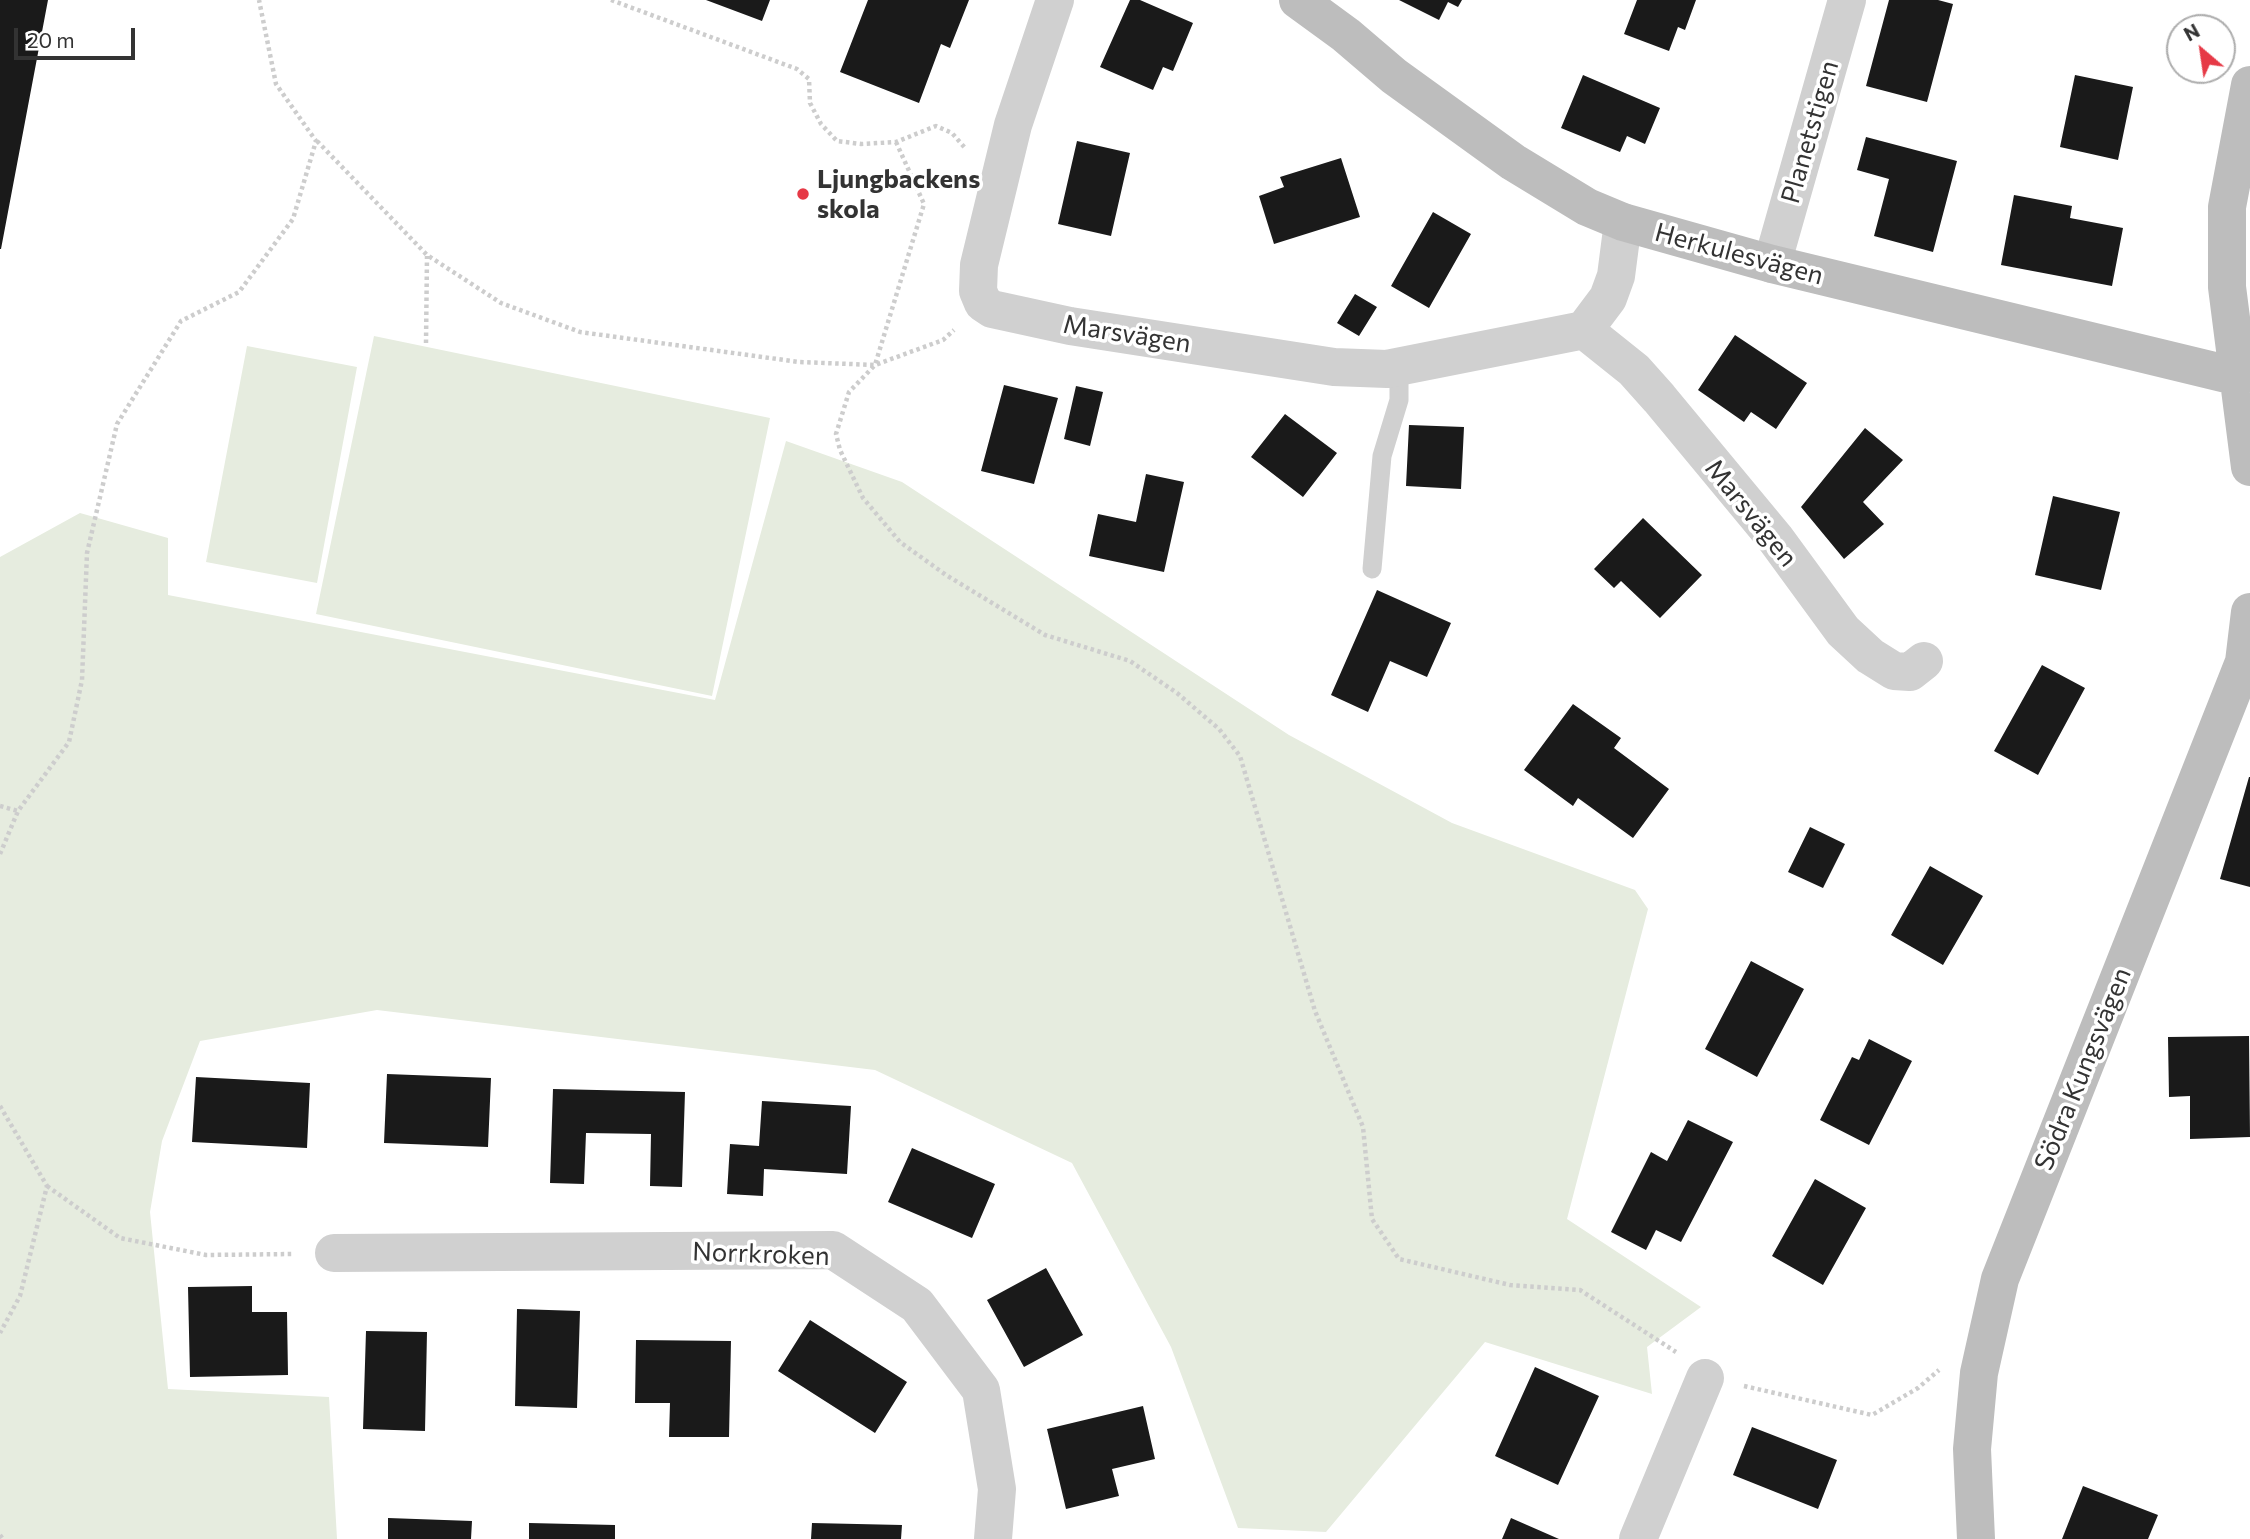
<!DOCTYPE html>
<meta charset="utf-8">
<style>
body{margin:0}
#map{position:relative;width:2250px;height:1539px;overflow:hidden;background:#fff;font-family:Commissioner,sans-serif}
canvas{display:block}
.north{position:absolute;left:2166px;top:14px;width:70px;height:70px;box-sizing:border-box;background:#fff;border:2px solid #adadad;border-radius:50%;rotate:331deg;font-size:19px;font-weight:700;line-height:28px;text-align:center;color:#333}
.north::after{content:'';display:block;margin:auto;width:24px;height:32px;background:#e63946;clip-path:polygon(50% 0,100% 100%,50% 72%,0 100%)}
.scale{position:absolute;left:14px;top:28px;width:121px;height:32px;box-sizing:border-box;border:4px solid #333;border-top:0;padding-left:9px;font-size:21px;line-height:24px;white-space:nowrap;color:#333;-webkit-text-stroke:5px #fff;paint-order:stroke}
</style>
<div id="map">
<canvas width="2250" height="1539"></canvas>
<div class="north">N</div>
<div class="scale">20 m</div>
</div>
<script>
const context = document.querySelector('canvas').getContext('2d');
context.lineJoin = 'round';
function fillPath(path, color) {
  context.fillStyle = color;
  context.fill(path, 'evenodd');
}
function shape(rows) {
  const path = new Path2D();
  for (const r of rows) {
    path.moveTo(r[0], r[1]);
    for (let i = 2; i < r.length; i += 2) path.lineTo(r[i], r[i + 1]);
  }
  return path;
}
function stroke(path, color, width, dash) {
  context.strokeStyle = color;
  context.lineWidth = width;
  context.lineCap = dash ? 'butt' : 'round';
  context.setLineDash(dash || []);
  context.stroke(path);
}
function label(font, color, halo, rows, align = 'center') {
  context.font = font + ' Commissioner,sans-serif';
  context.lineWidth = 7;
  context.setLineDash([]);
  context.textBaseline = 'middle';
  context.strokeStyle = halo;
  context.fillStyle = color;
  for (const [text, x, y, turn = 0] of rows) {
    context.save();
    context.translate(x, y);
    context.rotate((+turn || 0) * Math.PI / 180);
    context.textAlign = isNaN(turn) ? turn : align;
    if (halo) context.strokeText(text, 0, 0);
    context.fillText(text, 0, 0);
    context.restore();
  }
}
fillPath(shape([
 [374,336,770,418,712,696,316,614],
 [247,346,357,367,317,583,206,562],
 [786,441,902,482,1289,735,1452,823,1635,890,1648,909,1567,1219,1701,1307,1647,1347,1652,1394,1485,1342,1326,1532,1238,1528,1171,1347,1072,1163,875,1070,377,1010,200,1041,162,1141,150,1212,168,1389,329,1397,337,1539,0,1539,0,557,80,513,168,538,168,595,715,700]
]), '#e6ecdf');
fillPath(shape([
 [0,0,48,0,1,249,0,249],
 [706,0,770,0,762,21],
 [868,0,969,0,950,48,941,44,919,103,840,72],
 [1130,0,1140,0,1193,23,1173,71,1163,67,1153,90,1100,67],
 [1399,0,1462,0,1458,7,1448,2,1439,20],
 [1637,0,1696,0,1685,30,1678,27,1669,51,1624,34],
 [1889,0,1938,0,1953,4,1927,102,1866,86],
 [1583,75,1660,108,1645,144,1627,136,1620,152,1561,128],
 [2075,75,2133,87,2118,160,2060,147],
 [1866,137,1957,161,1933,252,1874,236,1889,179,1857,170],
 [1077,141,1130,153,1111,236,1058,224],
 [1341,158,1360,217,1274,244,1259,196,1284,187,1280,177],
 [2014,195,2072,206,2070,218,2123,228,2112,286,2001,265],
 [1433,212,1471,234,1429,308,1391,286],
 [1355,294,1377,307,1359,336,1337,323],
 [1735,335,1807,383,1776,429,1751,412,1744,422,1698,390],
 [1004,385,1058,398,1034,484,981,471],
 [1076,386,1103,392,1090,446,1064,439],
 [1285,414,1337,453,1303,497,1251,457],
 [1409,425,1464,427,1461,489,1406,486],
 [1865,428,1903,460,1863,502,1884,524,1844,559,1801,507],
 [1146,474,1184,482,1164,572,1089,556,1098,514,1136,522],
 [2053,496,2120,512,2101,590,2035,575],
 [1643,518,1702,575,1660,618,1621,581,1614,588,1594,569],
 [1377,590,1451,623,1427,677,1390,661,1368,712,1331,695],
 [2042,665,2085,688,2038,775,1994,751],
 [1573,704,1621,738,1614,748,1669,789,1633,838,1578,798,1573,806,1524,770],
 [2249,777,2250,777,2250,887,2220,879],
 [1810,827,1845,844,1823,888,1788,872],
 [1930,866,1983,896,1943,965,1891,935],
 [1751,961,1804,989,1757,1077,1705,1049],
 [2249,1036,2250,1137,2190,1139,2190,1096,2169,1097,2168,1037],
 [1869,1039,1912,1061,1869,1145,1820,1120,1852,1057,1859,1060],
 [387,1074,491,1078,488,1147,384,1143],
 [196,1077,310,1083,307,1148,192,1142],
 [553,1089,685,1092,682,1187,650,1186,651,1134,586,1133,584,1184,550,1183],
 [762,1101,851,1106,847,1174,764,1169,763,1196,727,1194,730,1144,759,1146],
 [1688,1120,1733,1142,1681,1242,1656,1230,1646,1250,1611,1232,1651,1152,1667,1161],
 [912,1148,995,1184,972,1238,888,1202],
 [1815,1179,1866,1208,1823,1285,1772,1256],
 [1046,1268,1083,1335,1024,1367,987,1300],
 [252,1286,252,1312,287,1312,288,1375,190,1377,188,1287],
 [517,1309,580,1311,577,1408,515,1406],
 [810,1320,907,1382,875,1433,778,1371],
 [366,1331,427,1332,425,1431,363,1429],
 [636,1340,731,1341,729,1437,669,1437,670,1403,635,1403],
 [1535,1367,1599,1396,1558,1485,1495,1456],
 [1143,1406,1155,1459,1112,1469,1119,1496,1066,1509,1047,1429],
 [1752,1427,1837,1460,1818,1509,1733,1475],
 [2083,1486,2158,1515,2148,1539,2062,1539],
 [388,1518,472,1521,471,1539,388,1539],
 [1511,1518,1559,1539,1502,1539],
 [529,1523,615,1525,615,1539,529,1539],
 [812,1523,902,1525,901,1539,811,1539]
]), '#1a1a1a');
stroke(shape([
 [611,0,797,69,809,79,810,103,821,124,837,141,861,144,896,142,936,126,952,133,965,148],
 [317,141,427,255,501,303,580,332,799,362,875,365,943,340,954,330],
 [896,142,924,204,875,365,849,392,836,434,840,450,863,498,900,542,946,575,1045,635,1130,661,1177,693,1219,729,1240,756,1315,1011,1363,1127,1372,1219,1399,1259,1510,1285,1580,1290,1676,1352],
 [426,343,427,256],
 [0,806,18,811],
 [0,854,18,811,69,742,82,680,87,553,117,424,181,321,239,292,293,219,316,141,276,84,259,0],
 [0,1106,47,1186,20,1296,0,1333],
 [47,1186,120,1238,206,1255,294,1254],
 [1744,1386,1872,1415,1918,1388,1939,1370],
 [0,1535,3,1539]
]), '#cdcdcd', 4.5, [3.5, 3.5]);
stroke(shape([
 [1372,569,1382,456,1399,400,1399,366]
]), '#d0d0d0', 19);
stroke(shape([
 [1055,0,1013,125,979,265,978,291,983,303,992,309,1070,326,1334,367,1387,369,1584,330,1608,298,1616,276,1623,222],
 [1772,264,1847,0],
 [1584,330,1634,370,1659,398,1775,538,1843,631,1870,656,1894,671,1910,672,1924,661],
 [334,1253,833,1250,917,1305,981,1390,997,1489,993,1539],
 [1638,1539,1705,1378]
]), '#d0d0d0', 38);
stroke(shape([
 [1298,0,1346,35,1394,76,1513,162,1587,207,1623,222,1772,264,2239,377],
 [2250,85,2227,207,2227,287,2250,467],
 [1976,1539,1972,1449,1979,1373,2000,1279,2244,662,2250,612]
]), '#bdbdbd', 38);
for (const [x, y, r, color] of [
 [803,194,7,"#e63946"]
]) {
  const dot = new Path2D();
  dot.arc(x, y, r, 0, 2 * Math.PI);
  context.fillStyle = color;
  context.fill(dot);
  stroke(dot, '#fff', 2.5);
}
label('26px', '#333', '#fff', [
 ["Planetstigen",1810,132,-74],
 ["Herkulesvägen",1739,254,15],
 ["Marsvägen",1127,334,9],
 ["Marsvägen",1751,513,51],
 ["Södra Kungsvägen",2083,1069,-68],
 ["Norrkroken",761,1254,2]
]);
label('bold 26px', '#333', '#fff', [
 ["Ljungbackens",817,179],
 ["skola",817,209]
], 'left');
</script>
